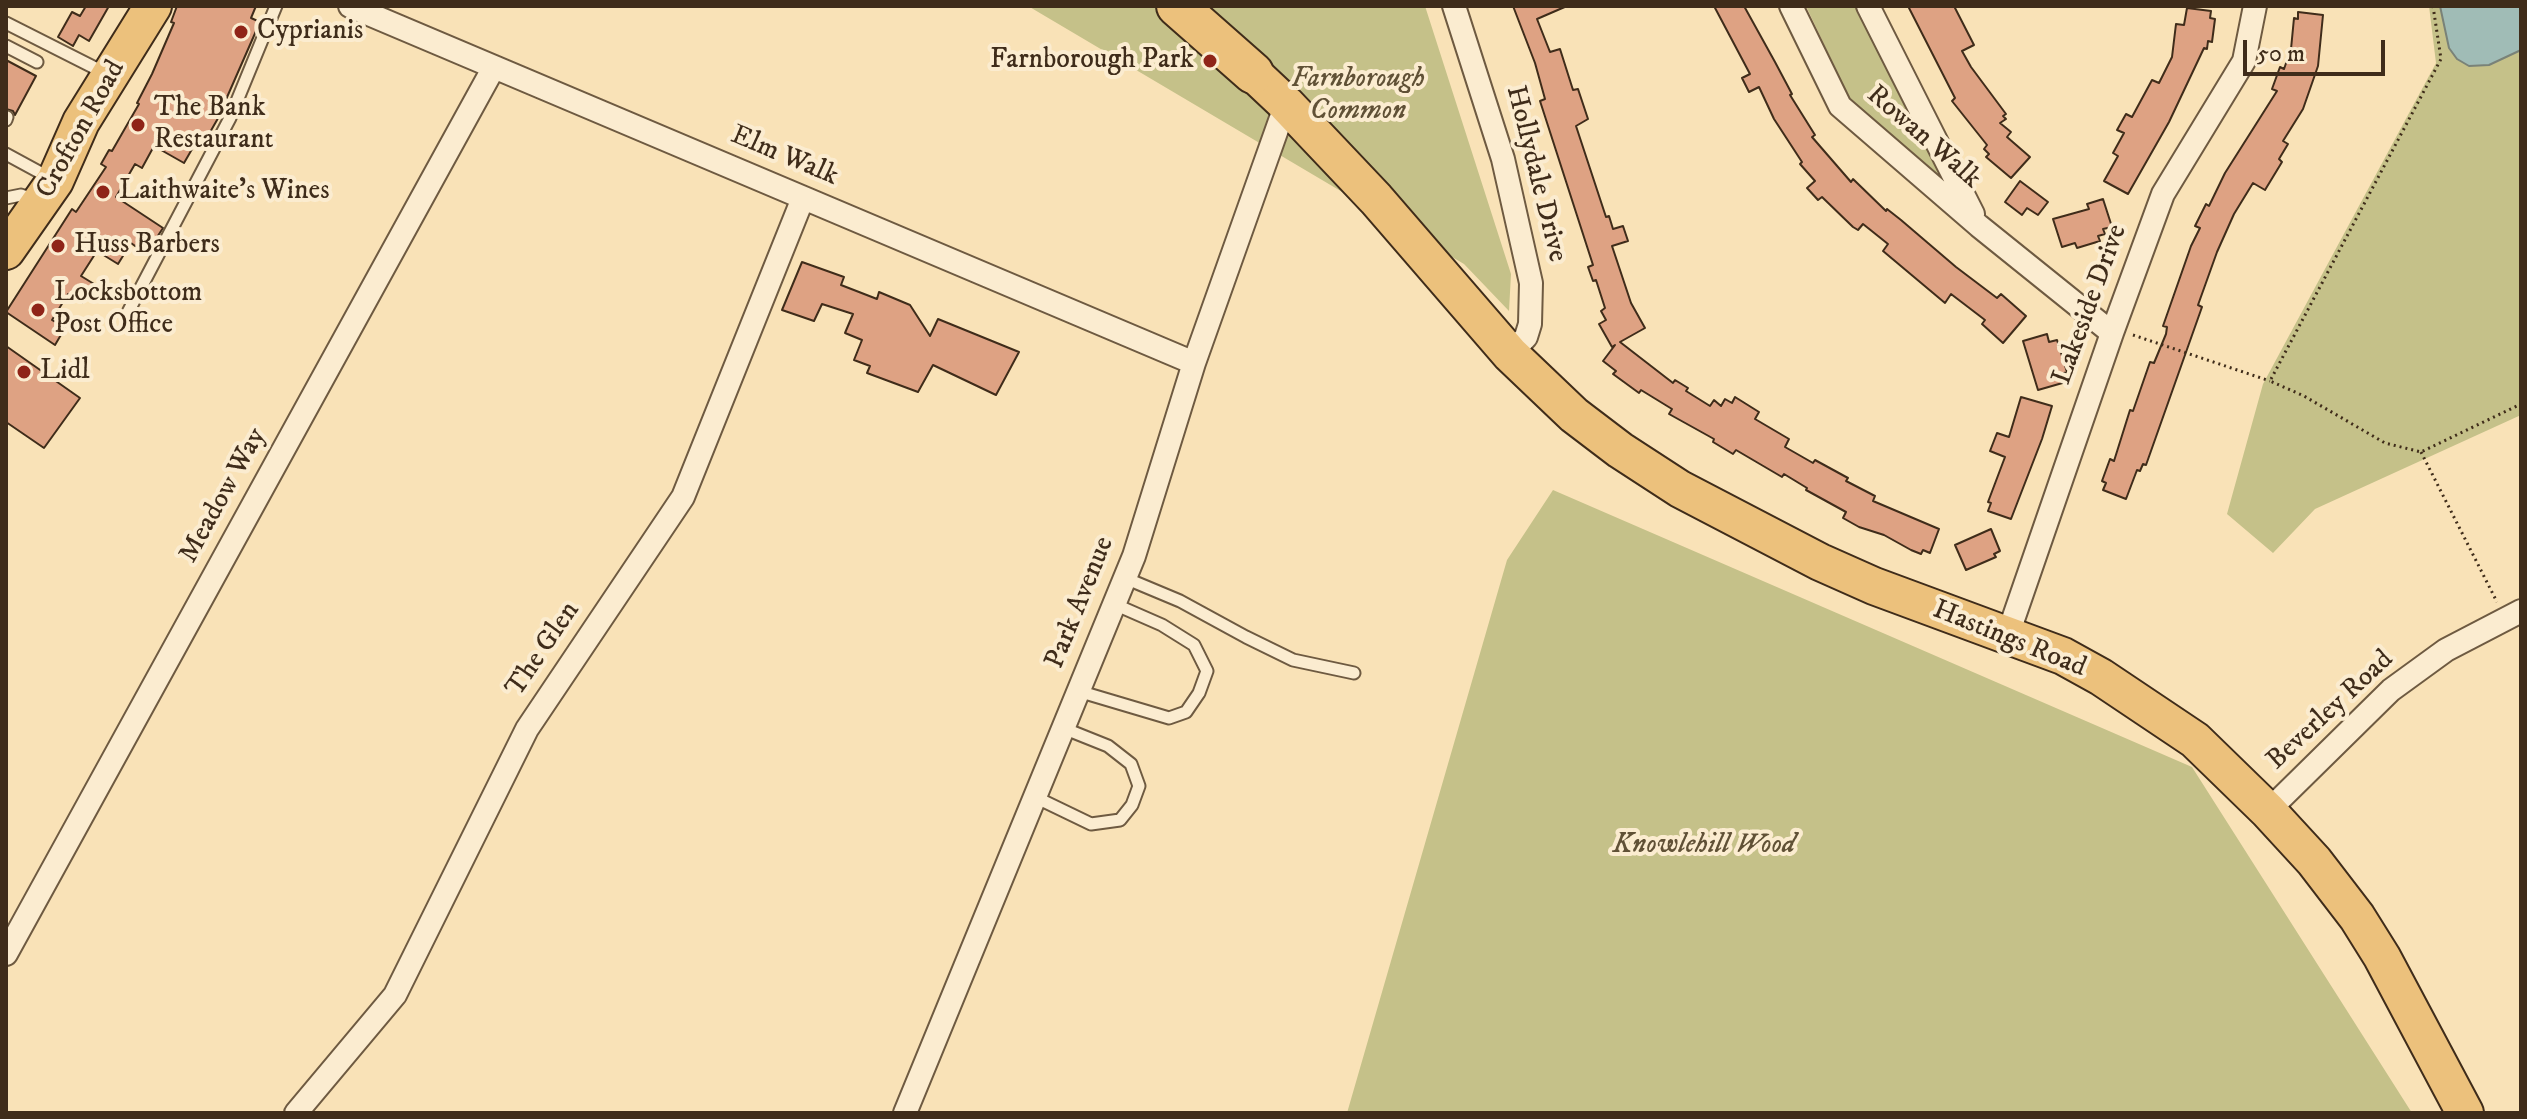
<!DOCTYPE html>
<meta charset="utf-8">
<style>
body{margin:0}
#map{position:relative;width:2527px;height:1119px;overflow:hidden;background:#f9e2b7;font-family:"IM FELL DW Pica",serif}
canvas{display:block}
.frame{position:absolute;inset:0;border:8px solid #3f2c1a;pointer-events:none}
.scale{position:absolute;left:2243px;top:40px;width:142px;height:36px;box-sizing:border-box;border:4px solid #3f2c1a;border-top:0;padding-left:10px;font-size:24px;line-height:28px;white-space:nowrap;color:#3f2c1a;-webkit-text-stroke:6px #fbecd0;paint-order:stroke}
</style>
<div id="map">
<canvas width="2527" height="1119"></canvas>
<div class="frame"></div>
<div class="scale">50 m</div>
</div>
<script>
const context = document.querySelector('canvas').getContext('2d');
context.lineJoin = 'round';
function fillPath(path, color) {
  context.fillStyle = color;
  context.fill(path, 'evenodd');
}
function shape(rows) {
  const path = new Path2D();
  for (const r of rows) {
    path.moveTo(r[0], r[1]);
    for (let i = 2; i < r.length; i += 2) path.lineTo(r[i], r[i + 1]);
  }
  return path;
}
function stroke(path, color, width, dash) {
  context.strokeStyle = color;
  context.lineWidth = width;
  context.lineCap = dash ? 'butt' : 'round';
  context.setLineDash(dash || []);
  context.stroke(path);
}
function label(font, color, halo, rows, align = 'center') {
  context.font = font + ' "IM FELL DW Pica",serif';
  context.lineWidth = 8;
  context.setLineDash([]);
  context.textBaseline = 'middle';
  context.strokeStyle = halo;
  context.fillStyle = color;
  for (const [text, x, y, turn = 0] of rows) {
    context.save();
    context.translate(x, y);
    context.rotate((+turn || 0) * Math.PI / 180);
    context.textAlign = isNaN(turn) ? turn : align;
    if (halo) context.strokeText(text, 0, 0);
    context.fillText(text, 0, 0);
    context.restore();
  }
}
fillPath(shape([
 [1028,6,1425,6,1511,274,1509,311,1464,264],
 [1806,6,1855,6,1943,179,1851,102],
 [2429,6,2521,6,2521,415,2315,509,2273,553,2227,514,2263,384,2436,63],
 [1553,490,2192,767,2412,1113,1347,1113,1507,560]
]), '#c5c189');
const water = shape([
 [2440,6,2521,6,2521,50,2489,65,2469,66,2457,59,2449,48,2440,6]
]);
fillPath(water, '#a0bcb6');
stroke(water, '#798278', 2);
const building = shape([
 [86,6,109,6,89,41,79,35,73,46,58,37,72,12,80,16,86,6],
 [177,6,256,6,251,18,260,22,217,120,201,148,195,144,184,163,154,146,142,168,135,164,116,197,163,228,146,254,131,243,118,264,97,251,81,276,94,284,82,303,68,294,52,320,65,328,55,345,6,312,72,209,76,212,106,167,101,164,109,150,112,151,139,104,137,103,152,74,174,23,171,22,177,6],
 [1513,6,1567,6,1537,19,1550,52,1560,49,1573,90,1578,89,1588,119,1576,126,1606,217,1609,216,1613,229,1623,226,1628,241,1612,246,1631,303,1645,328,1620,342,1673,383,1675,380,1688,388,1686,391,1710,406,1714,400,1721,406,1725,399,1732,403,1735,397,1759,412,1755,419,1789,439,1785,447,1813,463,1815,460,1848,478,1846,481,1875,496,1873,501,1939,529,1930,553,1923,550,1921,554,1911,550,1884,535,1859,527,1843,518,1846,512,1806,490,1807,488,1784,474,1782,477,1736,450,1733,454,1713,442,1714,439,1669,414,1672,409,1641,390,1639,393,1613,374,1616,371,1603,361,1615,345,1612,347,1599,324,1606,320,1601,311,1605,308,1596,280,1593,281,1588,267,1593,265,1540,101,1545,99,1535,63,1513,6],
 [1714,6,1744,6,1775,62,1792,94,1790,95,1815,135,1812,137,1851,182,1853,179,1886,211,1887,209,1901,220,1956,267,1997,298,2001,294,2026,316,2003,343,1982,324,1985,320,1951,294,1945,303,1883,251,1888,244,1863,224,1858,230,1853,227,1822,197,1818,200,1807,188,1815,181,1800,164,1802,162,1774,119,1759,87,1749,92,1742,78,1750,74,1714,6],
 [1908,6,1954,6,1974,45,1962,51,1971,67,2006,114,2003,116,2006,119,2000,123,2011,132,2007,137,2030,157,2011,178,1986,157,1989,154,1984,149,1987,145,1952,101,1955,98,1908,6],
 [2187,8,2211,11,2210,18,2215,19,2212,42,2208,41,2207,49,2204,48,2169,122,2128,194,2104,181,2118,156,2113,153,2124,133,2117,130,2126,114,2132,117,2152,80,2159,83,2172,57,2176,24,2184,25,2187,8],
 [2298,12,2323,15,2318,66,2303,109,2283,141,2288,144,2279,159,2282,162,2265,190,2253,183,2234,214,2217,252,2198,305,2202,307,2146,465,2143,464,2140,471,2137,470,2126,499,2103,490,2106,483,2102,481,2110,459,2114,461,2130,410,2133,411,2150,362,2154,363,2166,334,2167,327,2163,326,2191,246,2200,228,2195,226,2206,204,2209,206,2225,173,2277,91,2272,89,2280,67,2284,69,2291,49,2294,18,2298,19,2298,12],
 [6,60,36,76,15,115,13,111,6,109,6,60],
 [2020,181,2048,202,2038,215,2027,208,2022,215,2005,202,2020,181],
 [2103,199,2112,227,2103,229,2105,234,2098,236,2100,241,2077,248,2075,243,2062,247,2053,219,2089,209,2087,204,2103,199],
 [802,262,844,277,841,285,877,299,879,292,910,305,930,336,938,319,1019,352,996,395,933,365,918,392,867,373,870,366,854,360,862,340,845,333,853,314,822,304,814,321,782,310,802,262],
 [2047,334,2049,342,2057,340,2067,372,2064,373,2066,382,2038,390,2023,341,2047,334],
 [6,346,80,398,44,448,6,422,6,346],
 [2021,397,2052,406,2042,439,2011,519,1988,511,1991,503,1988,502,2005,457,1990,451,1997,433,2009,437,2021,397],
 [1991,529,2000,551,1994,554,1996,557,1966,570,1955,545,1991,529]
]);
fillPath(building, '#dea283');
stroke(building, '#3f2c1a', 2);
const lane = shape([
 [6,23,105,73],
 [6,46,37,62],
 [6,120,7,117],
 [6,154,52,179],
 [6,198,21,195,36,200],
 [126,316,230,118,276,6],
 [1125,578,1180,601,1246,637,1293,660,1354,673],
 [1078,691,1169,718,1186,712,1199,693,1207,671,1194,645,1162,625,1114,604],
 [1035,797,1091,824,1120,820,1132,805,1139,786,1131,764,1108,746,1063,728]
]);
const street = shape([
 [350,6,1194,363],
 [1454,6,1503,159,1531,283,1530,324,1526,337,1510,354],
 [1791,6,1840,106,1979,226,2112,333],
 [1868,6,1973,214],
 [2007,637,2112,333,2163,194,2244,61,2255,6],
 [2268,811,2391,690,2446,650,2521,611],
 [6,954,494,67],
 [296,1113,395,995,527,729,683,497,803,198],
 [905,1113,1134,556,1194,363,1286,104]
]);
const primary = shape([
 [1253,73,1286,104,1376,199,1510,354,1574,415,1620,450,1680,489,1820,562,1874,586,2063,656,2101,677,2195,740,2268,811,2314,861,2357,917,2382,957,2465,1113],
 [6,251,55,181,81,122,153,6]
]);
const highway = shape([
 [1177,6,1253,73]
]);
stroke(lane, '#6e5a41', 15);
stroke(street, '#6e5a41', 26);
stroke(primary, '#3f2c1a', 40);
stroke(highway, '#3f2c1a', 44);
stroke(shape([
 [2433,6,2441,59,2270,381,2304,396,2385,443,2421,452,2521,404],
 [2133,335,2270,381],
 [2421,452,2497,602]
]), '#3f2c1a', 3, [2, 4]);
stroke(lane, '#fbecd0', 11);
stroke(street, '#fbecd0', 22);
stroke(primary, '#ecc17c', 36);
stroke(highway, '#ecc17c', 40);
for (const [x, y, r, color] of [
 [241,32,8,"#8f2418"],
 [1210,61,8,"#8f2418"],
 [138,125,8,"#8f2418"],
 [103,192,8,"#8f2418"],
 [58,246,8,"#8f2418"],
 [38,310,8,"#8f2418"],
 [24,372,8,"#8f2418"]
]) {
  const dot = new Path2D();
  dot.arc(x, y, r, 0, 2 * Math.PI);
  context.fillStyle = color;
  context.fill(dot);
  stroke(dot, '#fbecd0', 3);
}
label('28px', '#3f2c1a', '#fbecd0', [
 ["Cyprianis",257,32],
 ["Farnborough Park",1194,61,"right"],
 ["The Bank",154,109],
 ["Restaurant",154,141],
 ["Laithwaite’s Wines",119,192],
 ["Huss Barbers",74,246],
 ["Locksbottom",54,294],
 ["Post Office",54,326],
 ["Lidl",40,372]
], 'left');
label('italic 28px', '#605136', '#fbecd0', [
 ["Farnborough",1358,80],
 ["Common",1358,112],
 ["Knowlehill Wood",1704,846]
]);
label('28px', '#3f2c1a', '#fbecd0', [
 ["Crofton Road",82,130,-61],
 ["Rowan Walk",1923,138,41],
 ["Elm Walk",784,157,23],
 ["Hollydale Drive",1535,174,76],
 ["Lakeside Drive",2091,305,-70],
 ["Meadow Way",224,496,-61],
 ["Park Avenue",1081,603,-68],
 ["Hastings Road",2009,640,22],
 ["The Glen",544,650,-56],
 ["Beverley Road",2331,711,-43]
]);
</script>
